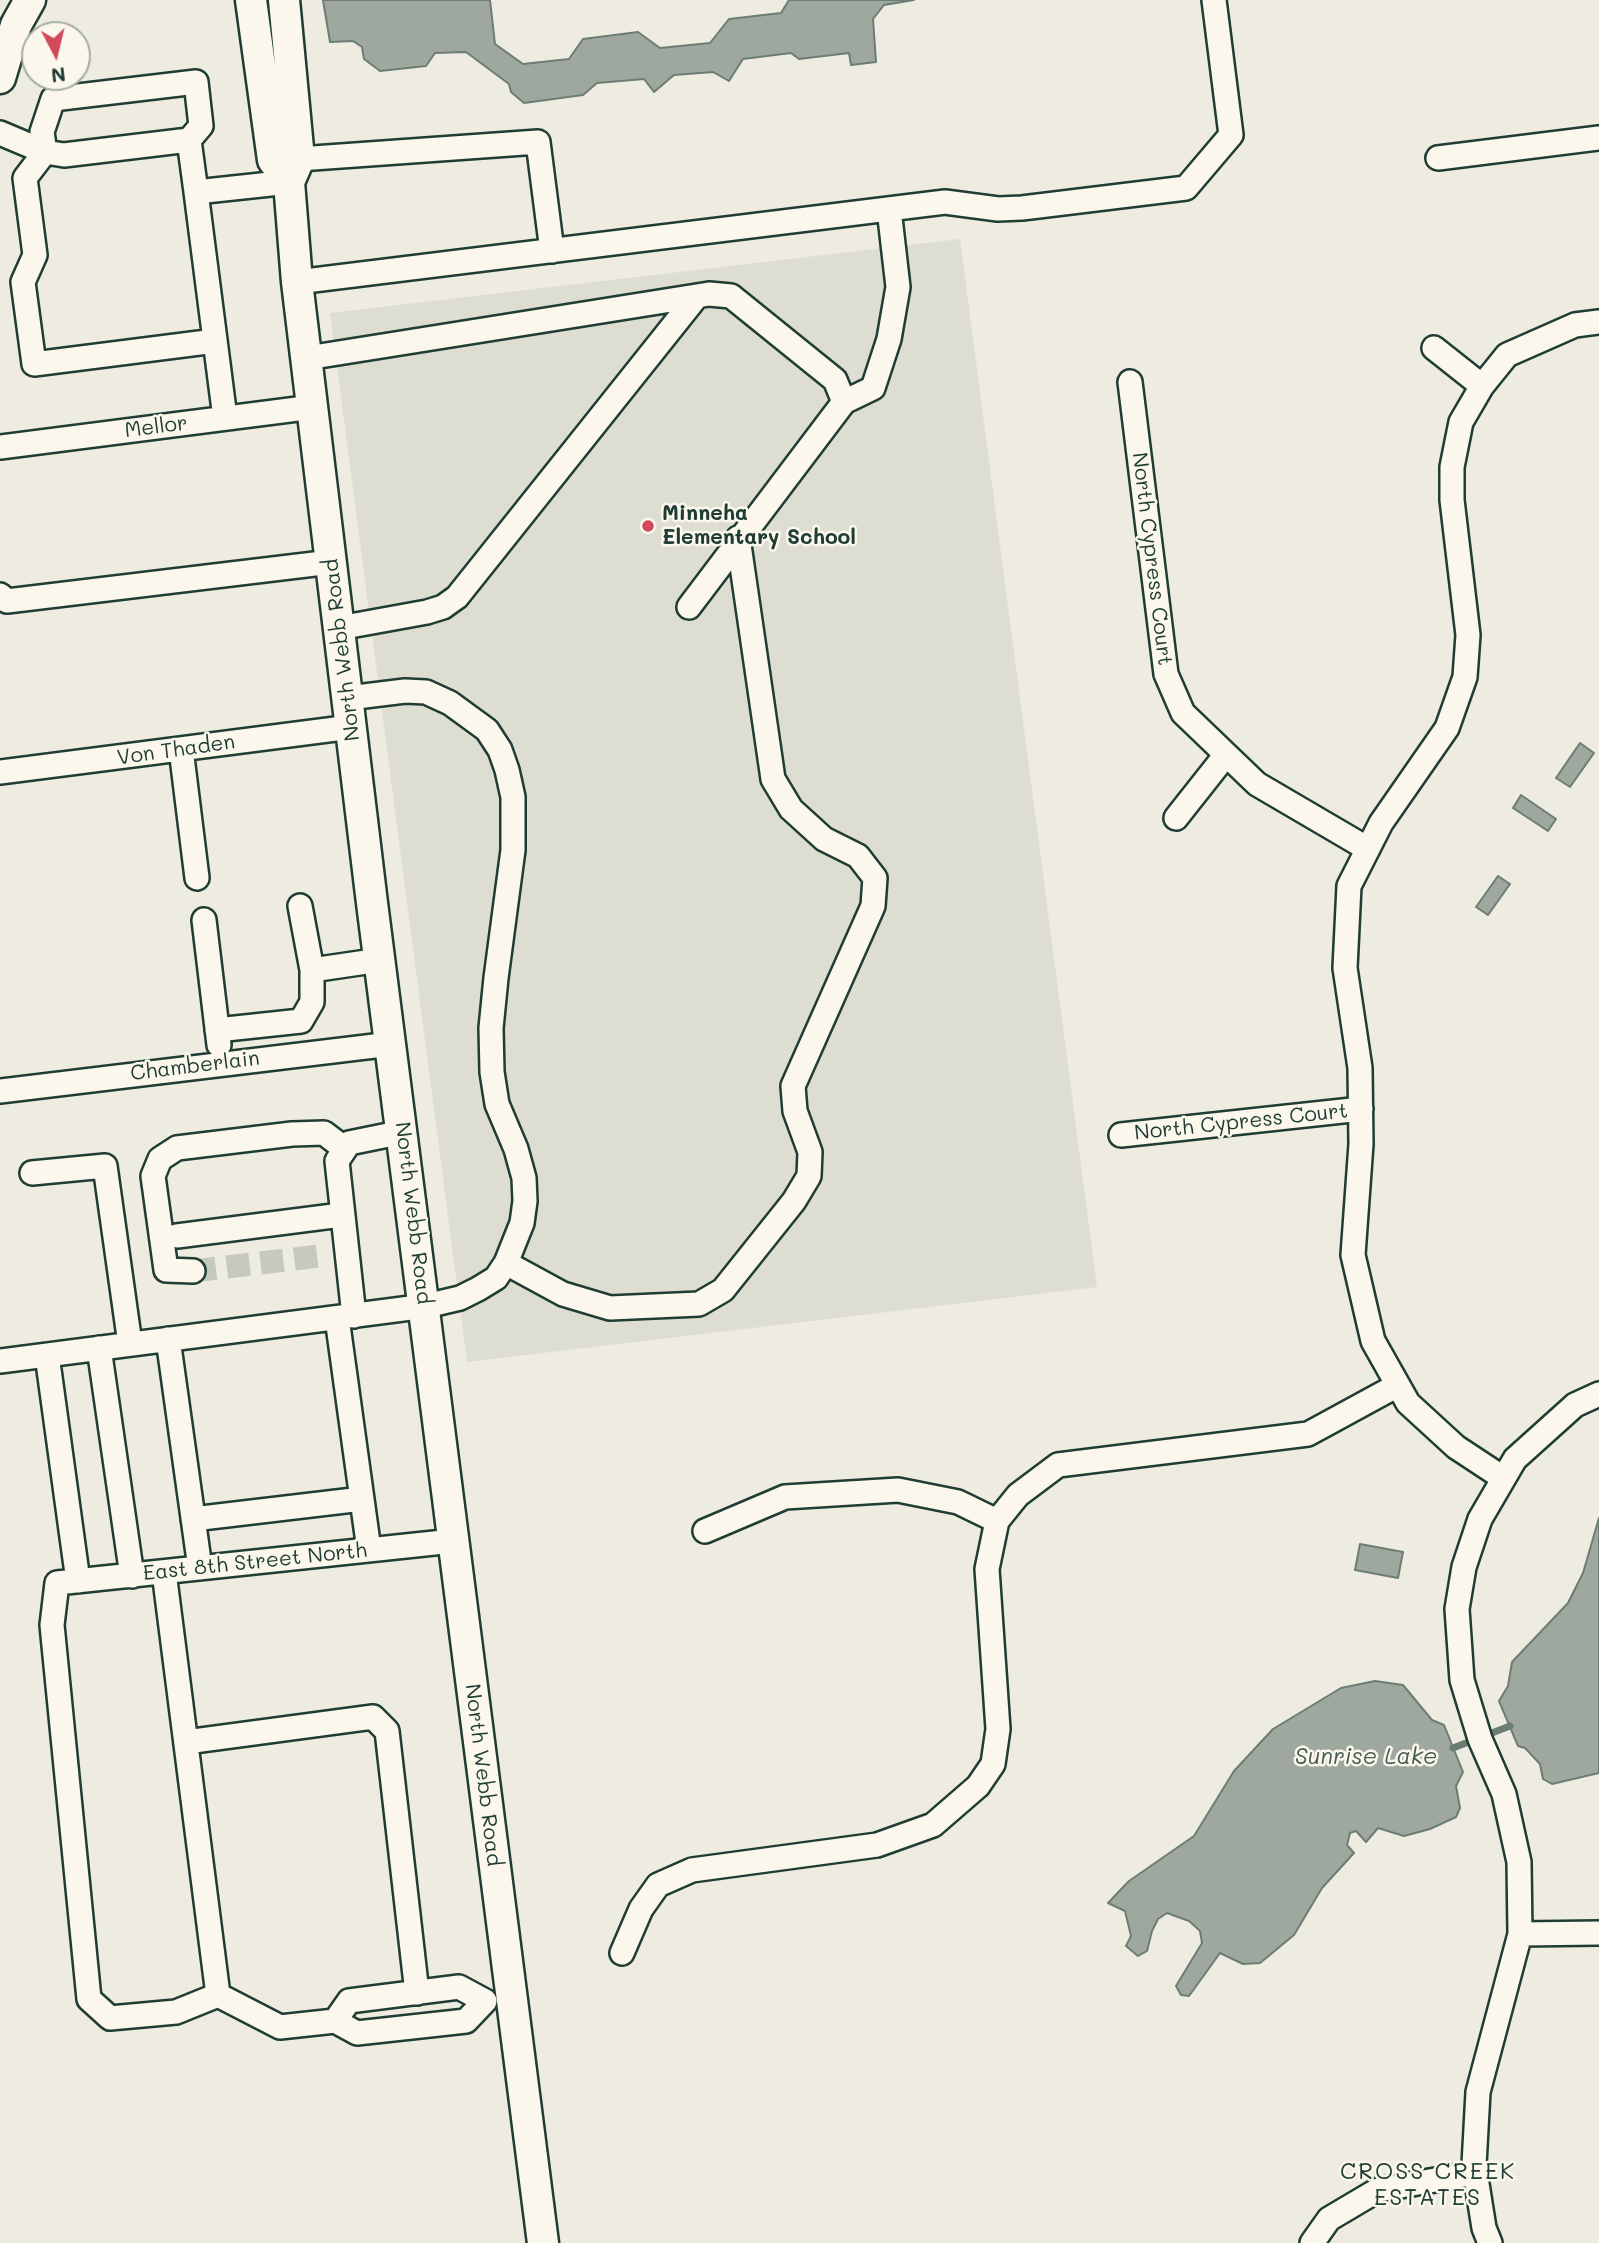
<!DOCTYPE html>
<style>
body{margin:0}
#map{position:relative;width:1599px;height:2243px;overflow:hidden;background:#eeece1;font-family:Mali,sans-serif}
canvas{display:block}
.north{position:absolute;left:21px;top:21px;width:70px;height:70px;box-sizing:border-box;background:#fbf7ec;border:2px solid #a3ada2;border-radius:50%;rotate:173deg;font-size:19px;font-weight:700;line-height:28px;text-align:center;color:#1f3d34}
.north::after{content:'';display:block;margin:auto;width:24px;height:32px;background:#d1495b;clip-path:polygon(50% 0,100% 100%,50% 72%,0 100%)}
</style>
<div id="map">
<canvas width="1599" height="2243"></canvas>
<div class="north">N</div>
</div>
<script>
const context = document.querySelector('canvas').getContext('2d');
context.lineJoin = 'round';
function fillPath(path, color) {
  context.fillStyle = color;
  context.fill(path, 'evenodd');
}
function shape(rows) {
  const path = new Path2D();
  for (const r of rows) {
    path.moveTo(r[0], r[1]);
    for (let i = 2; i < r.length; i += 2) path.lineTo(r[i], r[i + 1]);
  }
  return path;
}
function stroke(path, color, width, dash) {
  context.strokeStyle = color;
  context.lineWidth = width;
  context.lineCap = dash ? 'butt' : 'round';
  context.setLineDash(dash || []);
  context.stroke(path);
}
function label(font, color, halo, rows, align = 'center') {
  context.font = font + ' Mali,sans-serif';
  context.lineWidth = 5;
  context.setLineDash([]);
  context.textBaseline = 'middle';
  context.strokeStyle = halo;
  context.fillStyle = color;
  for (const [text, x, y, turn = 0] of rows) {
    context.save();
    context.translate(x, y);
    context.rotate((+turn || 0) * Math.PI / 180);
    context.textAlign = isNaN(turn) ? turn : align;
    if (halo) context.strokeText(text, 0, 0);
    context.fillText(text, 0, 0);
    context.restore();
  }
}
fillPath(shape([
 [960,239,1097,1287,467,1362,330,313]
]), '#ddddd2');
const water = shape([
 [323,0,490,0,495,44,523,64,569,59,583,39,638,32,660,48,710,43,729,19,781,13,789,0,914,0,884,5,873,19,876,62,851,65,849,53,799,59,791,53,743,59,729,81,713,72,674,75,654,92,644,79,597,83,583,95,524,103,511,92,509,84,466,52,435,53,426,66,380,71,364,59,362,47,353,41,330,42,323,0],
 [1580,743,1594,753,1570,787,1556,778,1580,743],
 [1521,795,1556,819,1548,831,1513,808,1521,795],
 [1498,876,1510,884,1488,915,1476,907,1498,876],
 [1599,1518,1599,1773,1552,1784,1543,1779,1540,1764,1525,1748,1518,1746,1499,1701,1508,1686,1512,1662,1568,1603,1583,1573,1599,1518],
 [1360,1544,1403,1552,1398,1578,1355,1570,1360,1544],
 [1375,1681,1403,1685,1432,1720,1444,1725,1463,1772,1456,1786,1460,1808,1456,1817,1430,1829,1404,1836,1378,1828,1366,1842,1356,1831,1350,1833,1347,1845,1354,1853,1322,1888,1294,1935,1260,1963,1243,1964,1220,1953,1189,1996,1181,1995,1176,1986,1202,1943,1200,1931,1189,1921,1167,1913,1158,1919,1152,1931,1147,1951,1138,1956,1126,1946,1131,1936,1125,1911,1108,1903,1129,1881,1194,1836,1234,1771,1273,1729,1341,1688,1375,1681]
]);
fillPath(water, '#9fa89f');
stroke(water, '#6c7d74', 2);
stroke(shape([
 [1453,1748,1510,1726]
]), '#6c7d74', 7);
stroke(shape([
 [193,1271,328,1255]
]), '#c5c9be', 23, [23, 11]);
const minor = shape([
 [0,133,45,152,64,155,189,140,196,192],
 [189,140,201,126,196,82,53,99,42,132,45,152,25,178,35,255,23,282,34,364,215,341],
 [1438,158,1599,138],
 [299,159,538,142,552,251],
 [297,282,945,202,998,209,1022,208,1186,188,1231,135,1214,0],
 [1434,348,1482,386],
 [307,358,709,294,731,296,835,380,844,402,689,607],
 [1130,382,1166,674,1183,713,1257,784,1368,849],
 [844,402,873,388,889,339,898,287,889,209],
 [225,418,196,192,289,182],
 [0,447,313,407],
 [0,595,7,601,331,562],
 [339,628,427,612,443,607,457,597,697,296],
 [181,749,197,878],
 [0,772,351,727],
 [1176,818,1225,756],
 [300,906,312,970],
 [204,920,219,1045],
 [217,1030,301,1021,312,1002,312,970,380,960],
 [0,1091,391,1044],
 [1121,1135,1361,1109],
 [32,1173,105,1166,130,1344],
 [177,1236,341,1215],
 [506,1263,563,1294,610,1308,699,1304,723,1290,794,1201,809,1176,810,1152,795,1111,793,1086,873,906,875,878,858,856,824,839,791,809,773,779,738,538],
 [193,1271,166,1270,153,1176,160,1159,177,1148,292,1134,324,1133,345,1149],
 [354,1316,337,1161,349,1143,403,1132],
 [337,1318,369,1550],
 [168,1339,200,1568],
 [99,1348,132,1576],
 [47,1355,78,1581],
 [0,1361,426,1306,460,1298,478,1289,496,1278,506,1263,522,1223,525,1201,524,1178,516,1149,497,1104,492,1072,491,1028,496,978,513,850,513,797,507,770,500,750,487,730,450,703,426,692,405,691,348,698],
 [1503,1478,1456,1447,1408,1403,1373,1341,1353,1255,1361,1144,1360,1068,1345,968,1349,886,1381,823,1447,728,1465,677,1468,635,1452,500,1452,467,1461,422,1482,386,1507,355,1575,325,1599,322],
 [193,1519,362,1499],
 [705,1531,785,1497,898,1490,958,1502,997,1521],
 [164,1572,218,1995,176,2012,110,2018,89,1999,52,1625,57,1583,453,1541],
 [186,1742,373,1717,387,1731,417,1993],
 [1520,1934,1599,1933],
 [622,1953,641,1909,658,1885,692,1870,877,1845,933,1825,978,1786,993,1764,998,1729,987,1569,997,1521,1018,1495,1058,1465,1308,1434,1398,1385],
 [218,1995,280,2027,335,2021,357,2033,466,2021,485,2001,459,1987,349,2001,335,2021],
 [1312,2243,1329,2219,1378,2190,1475,2173],
 [1490,2243,1484,2228,1474,2165,1478,2092,1520,1934,1519,1862,1504,1794,1480,1739,1462,1680,1457,1609,1464,1567,1480,1519,1515,1459,1575,1405,1599,1394]
]);
const major = shape([
 [251,0,273,160,289,182],
 [284,0,299,159,289,182,297,282,372,903,543,2243],
 [0,78,16,25,30,0]
]);
stroke(minor, '#1f3d34', 28);
stroke(major, '#1f3d34', 35);
stroke(minor, '#fbf7ec', 23);
stroke(major, '#fbf7ec', 30);
for (const [x, y, r, color] of [
 [648,526,7,"#d1495b"]
]) {
  const dot = new Path2D();
  dot.arc(x, y, r, 0, 2 * Math.PI);
  context.fillStyle = color;
  context.fill(dot);
  stroke(dot, '#fbf7ec', 2.5);
}
label('21px', '#1f3d34', '#fbf7ec', [
 ["Mellor",156,427,-7],
 ["North Cypress Court",1152,559,83],
 ["North Webb Road",342,650,-97],
 ["Von Thaden",176,750,-8],
 ["Chamberlain",195,1066,-7],
 ["North Cypress Court",1241,1122,-6],
 ["North Webb Road",413,1213,83],
 ["East 8th Street North",255,1562,-6],
 ["North Webb Road",483,1775,83]
]);
label('bold 21px', '#1f3d34', '#fbf7ec', [
 ["Minneha",662,514],
 ["Elementary School",662,538]
], 'left');
label('italic 23px', '#455d54', '#fbf7ec', [
 ["Sunrise Lake",1366,1757]
]);
context.letterSpacing = '2px';
label('23px', '#1f3d34', '#fbf7ec', [
 ["CROSS CREEK",1428,2172],
 ["ESTATES",1428,2198]
]);
context.letterSpacing = '0px';
</script>
